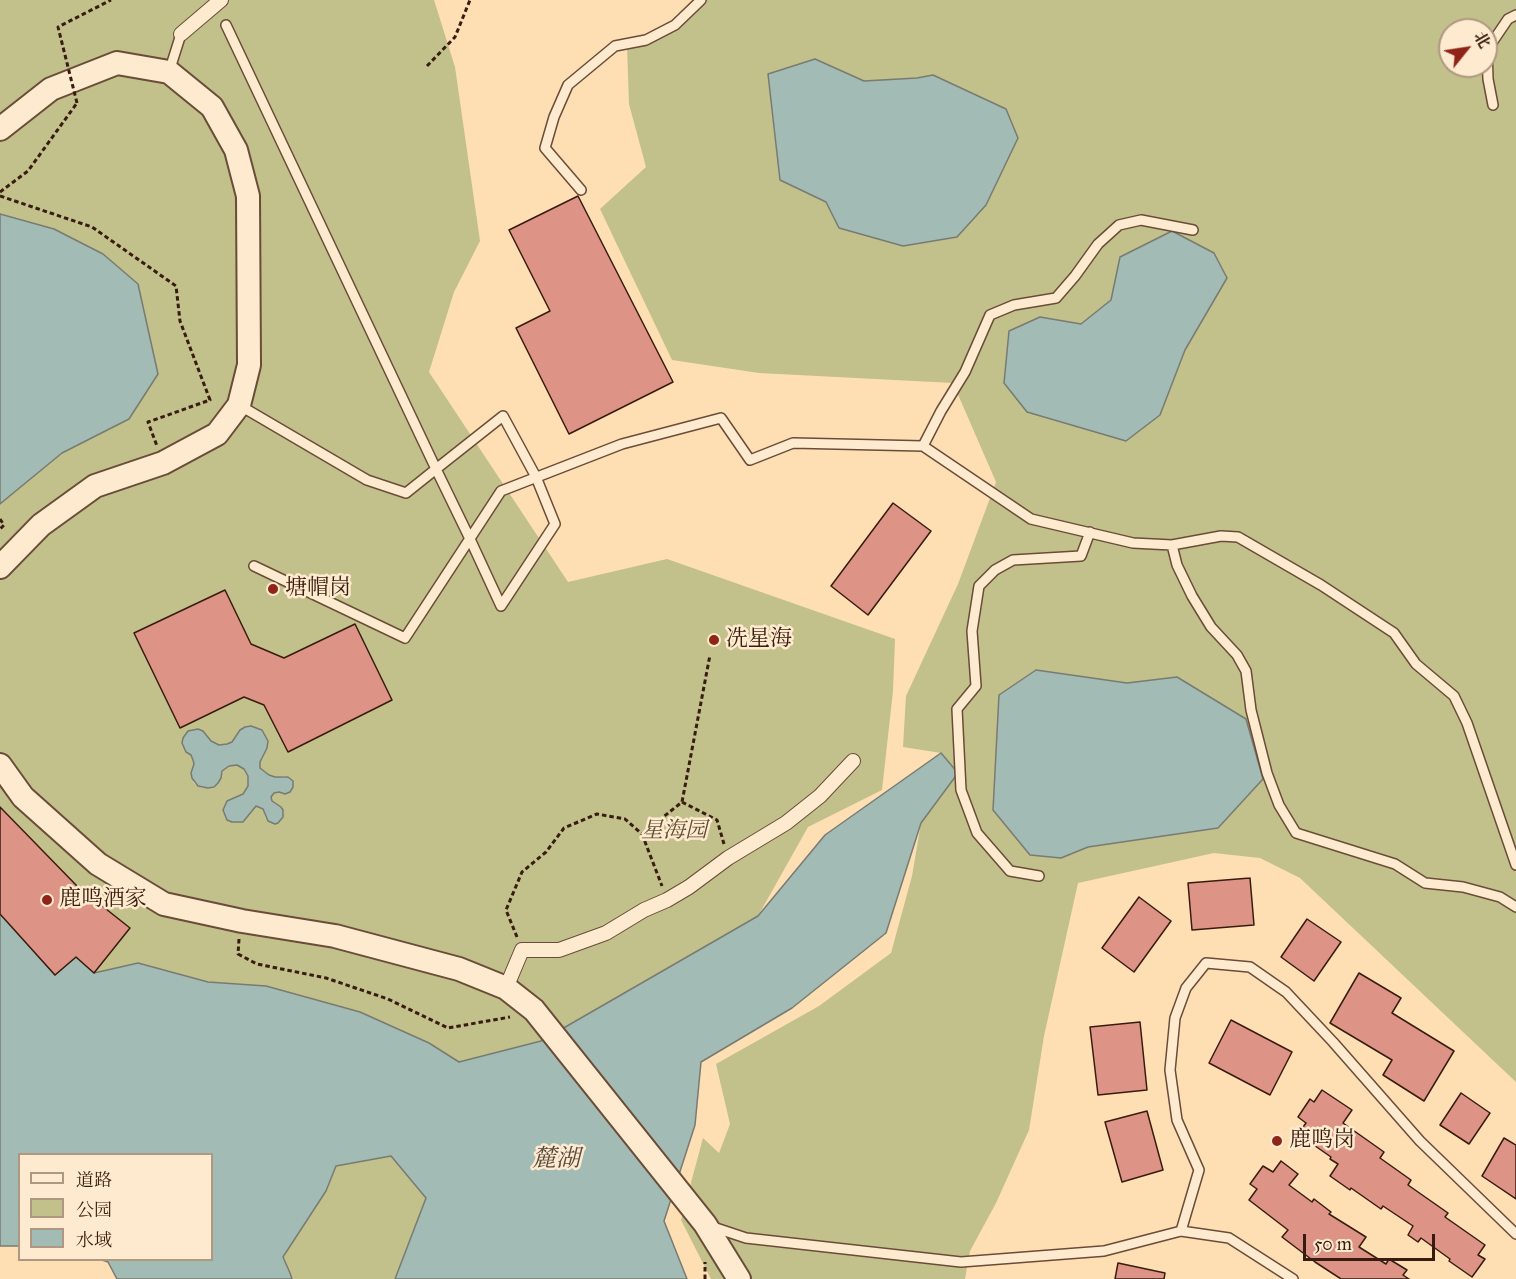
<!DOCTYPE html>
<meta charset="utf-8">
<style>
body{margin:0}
#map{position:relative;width:1516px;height:1279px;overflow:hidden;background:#fedeb3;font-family:"IM FELL Great Primer","Noto Serif SC",serif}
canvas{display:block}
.legend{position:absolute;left:18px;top:1153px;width:195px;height:108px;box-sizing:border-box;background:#feeace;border:2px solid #af9882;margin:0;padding:8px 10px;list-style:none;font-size:18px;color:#381c0f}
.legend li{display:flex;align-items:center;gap:12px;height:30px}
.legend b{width:30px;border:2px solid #af9882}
.north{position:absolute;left:1438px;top:18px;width:60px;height:60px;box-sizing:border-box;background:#feeace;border:2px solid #af9882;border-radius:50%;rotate:60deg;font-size:16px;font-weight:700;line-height:24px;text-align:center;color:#381c0f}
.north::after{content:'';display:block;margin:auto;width:21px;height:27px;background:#8f2418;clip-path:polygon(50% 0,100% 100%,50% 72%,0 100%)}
.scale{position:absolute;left:1303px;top:1234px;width:132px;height:27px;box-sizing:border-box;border:3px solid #381c0f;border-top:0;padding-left:8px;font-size:18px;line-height:21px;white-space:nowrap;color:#381c0f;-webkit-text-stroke:4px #feeace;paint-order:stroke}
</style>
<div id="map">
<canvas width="1516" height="1279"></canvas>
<ul class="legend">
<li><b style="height:8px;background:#feeace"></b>道路</li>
<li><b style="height:16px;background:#c2c18b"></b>公园</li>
<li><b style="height:16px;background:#a2bbb4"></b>水域</li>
</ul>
<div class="north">北</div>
<div class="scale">50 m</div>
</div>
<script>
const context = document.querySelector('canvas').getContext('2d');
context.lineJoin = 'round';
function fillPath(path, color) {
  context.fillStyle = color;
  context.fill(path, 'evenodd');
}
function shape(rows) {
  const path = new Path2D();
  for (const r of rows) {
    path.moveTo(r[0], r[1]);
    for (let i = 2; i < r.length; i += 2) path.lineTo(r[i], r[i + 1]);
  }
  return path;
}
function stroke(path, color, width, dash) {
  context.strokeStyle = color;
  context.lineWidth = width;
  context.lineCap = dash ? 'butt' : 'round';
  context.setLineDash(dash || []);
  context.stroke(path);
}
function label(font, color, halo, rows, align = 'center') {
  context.font = font + ' "IM FELL Great Primer","Noto Serif SC",serif';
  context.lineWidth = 5;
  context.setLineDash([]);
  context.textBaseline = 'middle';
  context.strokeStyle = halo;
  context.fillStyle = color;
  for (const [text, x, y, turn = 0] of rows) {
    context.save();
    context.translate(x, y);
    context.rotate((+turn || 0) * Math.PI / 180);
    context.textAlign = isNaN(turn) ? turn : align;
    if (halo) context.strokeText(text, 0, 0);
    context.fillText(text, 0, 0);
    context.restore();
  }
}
fillPath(shape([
 [0,0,434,0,455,67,480,241,454,292,429,372,568,582,667,559,895,639,893,691,882,790,808,827,758,916,541,1041,459,1062,429,1043,360,1012,266,986,208,982,138,963,94,973,77,886,0,807,0,504,62,453,129,419,157,374,138,284,54,229,0,214],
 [207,735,211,741,219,745,227,744,232,742,267,748,260,762,260,768,269,775,275,777,285,776,293,781,293,787,290,792,287,793,279,792,274,793,271,797,272,801,266,819,263,809,256,806,252,809,246,818,230,799,243,794,248,786,248,776,244,769,237,765,229,766,222,771,214,787,203,788,198,786,194,783,191,773,194,764,193,760,191,755],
 [706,0,1516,0,1516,1082,1300,878,1260,858,1214,853,1078,883,1044,1036,1029,1130,996,1203,970,1251,965,1279,711,1279,681,1220,703,1138,719,1153,730,1124,716,1064,819,1006,891,953,912,876,921,823,958,773,941,753,903,747,906,696,958,584,996,482,953,383,759,373,672,360,600,209,646,167,629,104,627,46,695,9],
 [1450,30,1486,30,1486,66,1450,66],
 [391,1156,426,1198,395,1279,292,1279,290,1273,283,1258,326,1191,336,1166]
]), '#c2c18b');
const water = shape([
 [815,59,864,81,917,78,933,75,1006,109,1018,138,986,205,957,237,903,246,839,228,826,202,780,180,768,74,815,59],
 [0,214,54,229,103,254,138,284,158,374,129,419,62,453,0,504,0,214],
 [1172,231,1214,253,1227,278,1185,350,1160,415,1126,441,1027,412,1004,383,1009,331,1040,317,1081,324,1111,300,1120,257,1172,231],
 [1036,670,1127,683,1177,677,1246,719,1263,779,1218,828,1088,847,1061,858,1030,855,993,810,999,695,1036,670],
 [251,726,262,730,268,741,267,748,260,762,260,768,269,775,275,777,288,777,293,781,293,787,290,792,285,794,279,792,274,793,271,797,272,801,281,807,283,810,283,817,278,823,275,824,268,821,263,809,256,806,243,822,232,822,227,820,223,810,227,801,243,794,248,786,248,776,244,769,237,765,229,766,222,771,221,778,218,783,214,787,208,788,198,786,192,778,191,773,194,764,193,760,191,755,186,752,182,743,183,738,188,731,198,729,203,731,211,741,219,745,227,744,232,742,240,730,245,727,251,726],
 [941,753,958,773,921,823,886,933,792,1008,701,1062,695,1125,664,1221,687,1279,395,1279,426,1198,391,1156,336,1166,326,1191,283,1257,290,1273,292,1279,117,1279,108,1262,102,1260,212,1260,212,1154,20,1154,19,1246,0,1246,0,914,55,975,76,957,94,973,138,963,208,982,266,986,360,1012,429,1043,459,1062,541,1041,758,916,825,835,941,753]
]);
fillPath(water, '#a2bbb4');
stroke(water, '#787b72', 1.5);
const building = shape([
 [578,196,673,382,569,434,516,328,550,311,509,230,578,196],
 [893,503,931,531,868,615,831,586,893,503],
 [225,590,251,644,284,658,355,624,392,700,288,752,264,705,244,697,180,728,134,633,225,590],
 [0,807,77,886,130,928,94,973,76,957,55,975,0,914,0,807],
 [1250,878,1254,925,1192,930,1188,883,1250,878],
 [1139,897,1171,921,1134,972,1102,948,1139,897],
 [1307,919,1341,942,1314,981,1281,957,1307,919],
 [1359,973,1401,998,1392,1013,1454,1051,1424,1101,1383,1075,1392,1060,1330,1023,1359,973],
 [1231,1020,1292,1052,1270,1095,1209,1063,1231,1020],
 [1140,1022,1147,1090,1098,1095,1090,1027,1140,1022],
 [1322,1090,1352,1110,1343,1123,1384,1152,1380,1158,1411,1180,1408,1185,1448,1213,1445,1217,1485,1245,1478,1255,1485,1259,1472,1277,1449,1261,1450,1259,1421,1238,1418,1242,1408,1235,1413,1226,1383,1206,1381,1209,1351,1188,1350,1190,1330,1176,1338,1164,1330,1159,1331,1157,1298,1134,1306,1123,1298,1117,1310,1099,1314,1102,1322,1090],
 [1461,1093,1490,1113,1469,1144,1440,1125,1461,1093],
 [1147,1111,1163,1170,1122,1182,1105,1122,1147,1111],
 [1504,1138,1516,1145,1516,1199,1482,1176,1504,1138],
 [1281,1161,1298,1174,1289,1185,1312,1202,1314,1199,1331,1212,1329,1214,1366,1237,1359,1247,1386,1264,1389,1259,1407,1270,1403,1275,1409,1279,1341,1279,1315,1262,1282,1237,1288,1230,1249,1200,1257,1189,1250,1184,1263,1166,1273,1172,1281,1161],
 [1118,1263,1165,1273,1164,1279,1115,1279,1118,1263]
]);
fillPath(building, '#dd9385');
stroke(building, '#381c0f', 1.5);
const service = shape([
 [226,25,436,469,470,539,501,606,555,524,536,477,503,416,436,469,406,493,367,480,239,405],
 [169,72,181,34],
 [1493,105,1488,79,1487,50,1508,19,1516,15],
 [581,190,545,148,554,117,568,85,615,46,646,40,675,25,701,0],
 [923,446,1031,519,1133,543,1172,545,1221,536,1238,537,1321,585,1394,633,1416,664,1454,696,1467,723,1516,865],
 [1172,545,1177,565,1192,596,1211,627,1237,655,1246,671,1251,710,1267,773,1279,805,1296,833,1395,864,1425,883,1463,887,1500,897,1516,907],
 [254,566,405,638,501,491,622,444,721,418,750,460,793,443,923,446,941,411,965,372,990,315,1014,305,1056,298,1075,276,1098,244,1119,225,1141,220,1193,230],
 [1039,876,1010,871,977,833,961,790,957,709,976,686,972,631,979,586,995,570,1013,560,1081,556,1090,532],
 [710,1226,746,1238,961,1262,1104,1251,1181,1231,1229,1238,1293,1279],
 [1181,1231,1199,1170,1177,1120,1170,1070,1175,1018,1186,988,1206,963,1250,967,1286,992,1333,1042,1420,1141,1516,1234]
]);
const pedestrian = shape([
 [181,34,221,0],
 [506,988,522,950,559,950,606,933,644,910,667,900,689,887,728,858,786,823,820,796,853,761]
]);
const tertiary = shape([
 [0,129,51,89,117,63,169,72,212,107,236,150,248,196,249,365,239,405,217,434,163,463,95,486,41,525,0,567],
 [0,765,23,797,98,864,164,904,242,921,335,936,459,969,506,988,534,1010,705,1224,739,1279]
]);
stroke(service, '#6a4c38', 12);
stroke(pedestrian, '#6a4c38', 16);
stroke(tertiary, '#6a4c38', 26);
stroke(shape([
 [427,66,455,37,470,0],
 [0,192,28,171,77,103],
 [0,196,92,227,176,286,180,321,210,400,148,422,157,446],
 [0,519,4,525,0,529],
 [682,802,717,820,724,844],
 [642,834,662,886],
 [517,937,506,910,522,872,546,852,564,828,597,814,625,819,642,834,682,802,710,655],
 [239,939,238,954,257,964,326,978,388,999,448,1028,510,1017],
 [705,1279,705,1262]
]), '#381c0f', 3, [4.5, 3]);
stroke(service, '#feeace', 9);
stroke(pedestrian, '#feeace', 14);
stroke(tertiary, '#feeace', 22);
stroke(shape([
 [77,103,58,27,111,0]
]), '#381c0f', 3, [4.5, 3]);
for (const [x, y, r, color] of [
 [273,589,6,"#8f2418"],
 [714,640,6,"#8f2418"],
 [47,900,6,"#8f2418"],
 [1277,1141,6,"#8f2418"]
]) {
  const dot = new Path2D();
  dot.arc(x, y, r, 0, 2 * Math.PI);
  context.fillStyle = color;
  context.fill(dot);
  stroke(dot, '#feeace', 2);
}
label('22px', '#381c0f', '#feeace', [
 ["塘帽岗",285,589],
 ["冼星海",726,640],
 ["鹿鸣酒家",59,900],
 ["鹿鸣岗",1289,1141]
], 'left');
label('italic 22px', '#614e34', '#feeace', [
 ["星海园",674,832]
]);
label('italic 24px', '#584c41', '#feeace', [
 ["麓湖",556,1160]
]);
</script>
